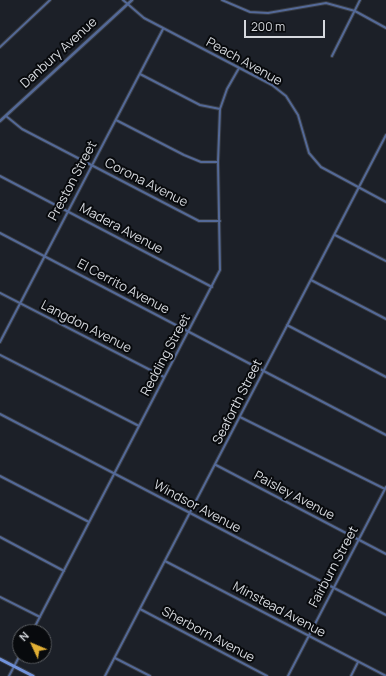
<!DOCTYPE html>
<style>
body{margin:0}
#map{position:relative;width:386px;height:676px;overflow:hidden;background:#1c2028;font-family:Manrope,sans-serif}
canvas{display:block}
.north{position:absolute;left:12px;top:624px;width:40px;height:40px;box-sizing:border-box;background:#080a0d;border:1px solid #5a5d61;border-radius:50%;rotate:314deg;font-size:11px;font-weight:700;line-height:16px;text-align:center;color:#d6d9de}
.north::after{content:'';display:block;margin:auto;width:14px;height:18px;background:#e1af34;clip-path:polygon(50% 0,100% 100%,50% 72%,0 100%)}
.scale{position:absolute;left:244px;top:20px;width:81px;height:18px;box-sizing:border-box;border:2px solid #d6d9de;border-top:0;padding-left:5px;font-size:12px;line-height:14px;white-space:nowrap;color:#d6d9de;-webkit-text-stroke:3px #080a0d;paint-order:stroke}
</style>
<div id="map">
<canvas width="386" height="676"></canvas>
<div class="north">N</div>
<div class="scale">200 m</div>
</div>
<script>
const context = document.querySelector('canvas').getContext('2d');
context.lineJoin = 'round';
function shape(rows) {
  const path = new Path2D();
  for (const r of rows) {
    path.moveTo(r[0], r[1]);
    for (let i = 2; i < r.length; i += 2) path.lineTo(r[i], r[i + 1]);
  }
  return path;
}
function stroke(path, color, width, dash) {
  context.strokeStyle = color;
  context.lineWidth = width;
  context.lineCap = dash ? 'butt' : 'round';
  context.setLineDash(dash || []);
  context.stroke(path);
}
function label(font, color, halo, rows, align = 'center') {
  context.font = font + ' Manrope,sans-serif';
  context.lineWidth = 4;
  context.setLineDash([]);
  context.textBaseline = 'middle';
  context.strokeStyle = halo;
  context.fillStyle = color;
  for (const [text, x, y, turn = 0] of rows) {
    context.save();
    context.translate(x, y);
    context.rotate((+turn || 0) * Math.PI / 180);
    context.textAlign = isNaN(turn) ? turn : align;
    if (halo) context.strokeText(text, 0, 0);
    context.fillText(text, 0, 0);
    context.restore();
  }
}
const minor = shape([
 [123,0,144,18,272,85,286,96,298,115,309,153,321,167,386,202],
 [222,0,250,12,268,13,326,3,355,11,386,28],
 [0,47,50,0],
 [332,56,360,0],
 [140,74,200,105,220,109],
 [6,116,22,129,199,221,220,221],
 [116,120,184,155,201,162,218,162],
 [0,176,212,287],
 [0,233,386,435],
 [335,235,386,261],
 [311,280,386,319],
 [0,293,164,377],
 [287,325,386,377],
 [0,342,163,29],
 [0,355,139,426],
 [0,414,386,615],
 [240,417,385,489],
 [216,465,386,554],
 [0,476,89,522],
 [0,537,64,571],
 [165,561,386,676],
 [0,597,40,617],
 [140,609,267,676],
 [32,632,220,270,218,162,220,109,227,89,239,68],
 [115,658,150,676],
 [9,676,20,655],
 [105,676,386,135],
 [288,676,386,487],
 [351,676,358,662]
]);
const tertiary = shape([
 [0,121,132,0]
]);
const secondary = shape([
 [0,659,33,676]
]);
stroke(minor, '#363a41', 4);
stroke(tertiary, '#363a41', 4.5);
stroke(secondary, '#363a41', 5);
stroke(minor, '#546997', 2);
stroke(tertiary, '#546997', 2.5);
stroke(secondary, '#7192db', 3);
label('13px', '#d6d9de', '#080a0d', [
 ["Danbury Avenue",59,53,-42],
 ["Peach Avenue",244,62,29],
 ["Preston Street",73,181,-62],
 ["Corona Avenue",146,183,27],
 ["Madera Avenue",121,229,28],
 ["El Cerrito Avenue",123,287,28],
 ["Langdon Avenue",86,327,27],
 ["Redding Street",166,355,-62],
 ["Seaforth Street",238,402,-63],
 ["Paisley Avenue",294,496,28],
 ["Windsor Avenue",197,507,28],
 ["Fairburn Street",334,567,-62],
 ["Minstead Avenue",279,610,28],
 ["Sherborn Avenue",208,635,28]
]);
</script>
